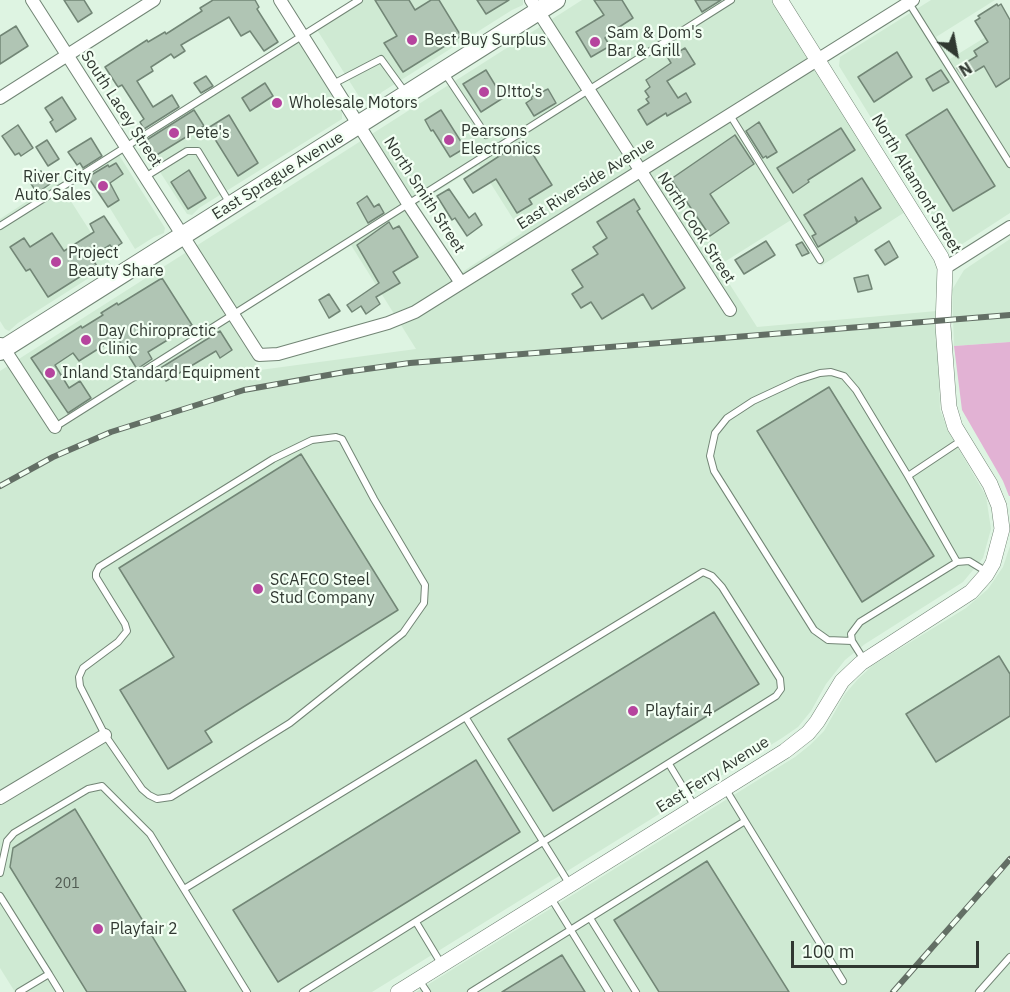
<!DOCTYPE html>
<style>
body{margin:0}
#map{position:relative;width:1010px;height:992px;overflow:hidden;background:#def4e2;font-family:"IBM Plex Sans",sans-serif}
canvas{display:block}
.north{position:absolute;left:926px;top:24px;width:60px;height:60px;-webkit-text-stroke:4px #f2fff3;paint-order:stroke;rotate:148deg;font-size:16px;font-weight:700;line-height:24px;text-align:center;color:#303831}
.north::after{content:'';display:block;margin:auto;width:21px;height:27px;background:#303831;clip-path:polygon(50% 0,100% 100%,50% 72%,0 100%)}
.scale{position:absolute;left:791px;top:941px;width:188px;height:27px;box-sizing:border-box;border:3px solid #303831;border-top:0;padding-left:8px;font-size:18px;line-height:21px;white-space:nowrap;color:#303831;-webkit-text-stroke:4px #f2fff3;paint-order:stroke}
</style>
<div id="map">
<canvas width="1010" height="992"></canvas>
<div class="north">N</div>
<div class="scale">100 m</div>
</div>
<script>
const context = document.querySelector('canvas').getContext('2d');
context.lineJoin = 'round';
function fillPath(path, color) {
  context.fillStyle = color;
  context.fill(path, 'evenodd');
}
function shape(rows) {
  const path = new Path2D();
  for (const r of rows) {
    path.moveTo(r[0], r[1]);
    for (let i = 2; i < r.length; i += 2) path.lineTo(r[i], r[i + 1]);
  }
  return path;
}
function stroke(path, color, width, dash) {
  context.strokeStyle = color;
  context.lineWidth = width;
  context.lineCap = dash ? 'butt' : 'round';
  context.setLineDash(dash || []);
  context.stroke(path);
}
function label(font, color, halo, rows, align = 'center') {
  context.font = font + ' "IBM Plex Sans",sans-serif';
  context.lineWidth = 4.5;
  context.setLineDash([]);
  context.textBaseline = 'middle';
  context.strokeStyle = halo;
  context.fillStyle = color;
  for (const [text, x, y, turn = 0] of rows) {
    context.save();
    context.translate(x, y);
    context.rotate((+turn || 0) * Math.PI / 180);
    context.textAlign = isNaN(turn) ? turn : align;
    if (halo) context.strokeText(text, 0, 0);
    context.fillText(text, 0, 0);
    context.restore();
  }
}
fillPath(shape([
 [352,0,523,0,523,5,512,10,382,92,373,101,366,101,360,98,314,25],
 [582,0,772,0,905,212,821,266,791,220,718,266,757,327,937,311,940,410,950,434,986,496,991,529,983,558,963,582,865,644,845,660,826,684,811,711,798,727,782,738,372,992,15,992,0,968,0,371],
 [479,165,522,233,450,280,406,211],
 [351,245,416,349,260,370,229,321],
 [931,0,995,0,936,37,950,59,1010,22,1010,213,953,250,839,66,840,57],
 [297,36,342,109,342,119,199,208,192,215,187,214,137,136],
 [119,155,165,228,164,233,154,237,135,249,89,174],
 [58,181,111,264,18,323,9,331,5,329,0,321,0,219],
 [1010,239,1010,342,954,346,952,290,964,270],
 [1010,546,1010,992,416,992,795,757,810,745,824,731,845,694,858,679,873,665,966,608,988,589,1003,567]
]), '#cfead3');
fillPath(shape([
 [1010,342,1010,496,1009,496,1003,481,962,410,954,346]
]), '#e2b2d4');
const building = shape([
 [64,0,84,0,92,13,78,22,64,0],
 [213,0,255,0,259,7,257,9,278,42,264,51,250,31,241,36,229,17,181,45,185,51,174,58,171,54,151,67,153,71,137,81,153,107,172,95,179,107,144,129,140,122,144,119,122,85,118,87,105,67,147,40,148,42,165,32,166,34,202,11,200,8,213,0],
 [375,0,409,0,415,10,431,0,439,0,461,36,403,72,384,43,397,36,375,0],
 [477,0,509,0,486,14,477,0],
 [594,0,622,0,633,18,607,35,605,38,610,46,591,57,576,32,604,15,594,0],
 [695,0,721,0,702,12,695,0],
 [997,4,998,6,1001,4,1010,20,1010,78,996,87,984,66,964,78,957,68,977,56,974,51,988,42,975,21,980,18,978,16,997,4],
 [16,26,28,46,0,64,0,36,16,26],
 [685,48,695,64,667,81,678,98,686,93,691,102,667,116,666,113,647,125,638,110,649,103,646,99,649,97,645,91,650,87,646,80,671,63,668,58,685,48],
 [897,52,912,77,874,102,858,77,897,52],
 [486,70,503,98,481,112,463,84,486,70],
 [941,70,949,82,933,91,926,79,941,70],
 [206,76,213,86,201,93,194,83,206,76],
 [265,83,273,96,250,111,242,98,265,83],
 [548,89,556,103,534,116,526,103,532,99,531,97,548,89],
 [62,97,76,119,56,132,50,122,53,120,45,108,62,97],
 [947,109,995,186,953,211,906,135,947,109],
 [194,110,204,126,155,156,145,141,194,110],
 [441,110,465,148,450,157,433,130,431,131,425,120,441,110],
 [229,115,258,163,238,176,208,128,229,115],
 [759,122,777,152,767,158,766,156,763,158,746,131,759,122],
 [18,125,33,148,21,156,19,153,15,155,2,136,18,125],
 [841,128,855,150,808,180,809,182,793,193,777,168,841,128],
 [735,135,754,164,710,194,729,223,710,236,671,179,735,135],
 [91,138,102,156,83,168,80,163,77,165,68,152,91,138],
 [47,140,59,159,48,166,36,147,47,140],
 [524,140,552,185,529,199,532,204,517,213,496,179,473,193,464,179,524,140],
 [116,163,123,174,110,183,119,200,108,207,88,177,108,165,109,167,116,163],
 [189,170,206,198,188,209,171,182,189,170],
 [41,171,50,184,37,193,28,179,41,171],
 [862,178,881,208,858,222,855,217,857,223,818,247,812,236,816,234,804,215,862,178],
 [449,189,469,218,475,213,482,225,467,236,455,218,452,220,437,196,449,189],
 [367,196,374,207,379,204,384,213,368,223,357,203,367,196],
 [634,199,640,209,637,211,685,288,652,309,643,294,602,319,591,302,581,308,572,294,583,287,572,270,598,254,593,247,607,238,597,222,634,199],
 [104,216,122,243,113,249,110,245,91,257,97,266,48,297,30,269,26,271,10,247,24,238,30,247,52,233,64,251,94,232,90,224,104,216],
 [389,222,393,229,399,226,418,257,393,272,400,283,376,297,380,304,366,314,361,306,352,312,347,305,379,283,357,245,389,222],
 [766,241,775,255,744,274,735,260,766,241],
 [889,241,898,257,885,265,875,250,889,241],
 [802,242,809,253,802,256,796,245,802,242],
 [868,275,872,289,858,292,854,278,868,275],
 [162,278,192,325,148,352,152,359,137,369,117,337,79,361,73,353,55,365,69,388,80,381,91,398,68,413,31,358,81,326,82,328,103,315,101,313,117,303,118,305,162,278],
 [329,294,340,311,329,318,319,300,329,294],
 [220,331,232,350,220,358,216,351,166,381,159,369,220,331],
 [829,387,934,556,862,602,757,431,829,387],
 [301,454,398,610,205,731,212,742,168,769,120,690,174,657,119,568,301,454],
 [714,612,759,684,553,811,508,739,714,612],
 [999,656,1010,674,1010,716,936,762,906,714,999,656],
 [476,760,520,832,278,982,233,910,476,760],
 [75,809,186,992,87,992,10,867,13,848,75,809],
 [707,861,789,992,659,992,614,920,707,861],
 [562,955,585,992,502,992,562,955]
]);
fillPath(building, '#b0c5b4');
stroke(building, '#728676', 1.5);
const service = shape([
 [909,3,1010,164],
 [444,72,486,135],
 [333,84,381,59,405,92],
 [730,115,820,260],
 [145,177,187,151,198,151,229,202],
 [0,226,359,0],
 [55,427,731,0],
 [336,437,342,439,374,499,425,585,424,603,403,633,290,723,171,797,157,799,149,795,142,789,105,735,80,686,79,677,83,668,118,642,127,631,125,624,96,577,96,573,99,567,273,459,312,440,336,437],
 [957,562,908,476,962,440],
 [852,641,828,640,814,630,714,471,710,456,715,433,727,418,753,401,798,380,820,373,831,372,844,376,856,390,908,476],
 [864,660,852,641,851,634,860,622,957,562,969,561,987,572],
 [466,718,570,885],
 [669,764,695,807],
 [745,821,843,981],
 [0,873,7,841,14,833,88,789,102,786,150,834,247,992],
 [184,889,703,572,712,576,722,587,780,679,781,689,776,696,303,992],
 [0,896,49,974,19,992],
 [551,898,609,992],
 [590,918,636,992],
 [416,922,442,965],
 [49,974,60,992],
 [419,980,427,992],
 [471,992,745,821,725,788],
 [979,992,1010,957]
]);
const minor = shape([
 [32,0,259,355,278,354,388,323,415,312,913,0],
 [280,0,409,205,461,283],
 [531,0,730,310],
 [0,98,154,0],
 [945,268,1010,227],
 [1,344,55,427],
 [0,798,105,735]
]);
const tertiary = shape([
 [398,992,785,751,808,733,817,722,842,681,861,663,971,592,986,575,993,563,1002,529,999,506,990,484,955,427,949,407,943,326,945,268,941,257,780,0]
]);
const primary = shape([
 [0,351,556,0]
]);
stroke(service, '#728575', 8);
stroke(minor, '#728575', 14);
stroke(tertiary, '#728575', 16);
stroke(primary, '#728575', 20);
stroke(service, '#fff', 6);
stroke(minor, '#fff', 12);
stroke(tertiary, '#fff', 15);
stroke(primary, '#fff', 18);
const rail = shape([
 [0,486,53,457,111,432,244,390,345,372,410,363,1010,315],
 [893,992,1010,859]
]);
stroke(rail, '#636f65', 6);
stroke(rail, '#f2fff3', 4, [11]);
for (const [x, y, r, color] of [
 [412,40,6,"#b6449e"],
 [595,42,6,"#b6449e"],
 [484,92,6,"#b6449e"],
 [277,103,6,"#b6449e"],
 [174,133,6,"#b6449e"],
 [449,140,6,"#b6449e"],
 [103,186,6,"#b6449e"],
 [56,262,6,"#b6449e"],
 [86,340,6,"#b6449e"],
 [50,373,6,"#b6449e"],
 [258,589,6,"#b6449e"],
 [633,711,6,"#b6449e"],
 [98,929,6,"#b6449e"]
]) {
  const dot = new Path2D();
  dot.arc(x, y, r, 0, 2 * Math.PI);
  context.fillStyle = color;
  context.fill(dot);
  stroke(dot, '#f2fff3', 2);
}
label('14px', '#505b52', null, [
 ["201",67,884]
]);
label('16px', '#303831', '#f2fff3', [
 ["Sam & Dom's",607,33],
 ["Bar & Grill",607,51],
 ["Best Buy Surplus",424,40],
 ["D!tto's",496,92],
 ["Wholesale Motors",289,103],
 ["Pearsons",461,131],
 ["Electronics",461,149],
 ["Pete's",186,133],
 ["River City",91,177,"right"],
 ["Auto Sales",91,195,"right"],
 ["Project",68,253],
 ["Beauty Share",68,271],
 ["Day Chiropractic",98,331],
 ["Clinic",98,349],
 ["Inland Standard Equipment",62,373],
 ["SCAFCO Steel",270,580],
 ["Stud Company",270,598],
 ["Playfair 4",645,711],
 ["Playfair 2",110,929]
], 'left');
label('16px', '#303831', '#f2fff3', [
 ["South Lacey Street",121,109,57],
 ["East Sprague Avenue",278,176,-32],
 ["East Riverside Avenue",586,184,-32],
 ["North Altamont Street",916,184,59],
 ["North Smith Street",424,195,57],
 ["North Cook Street",696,228,57],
 ["East Ferry Avenue",713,775,-32]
]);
</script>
